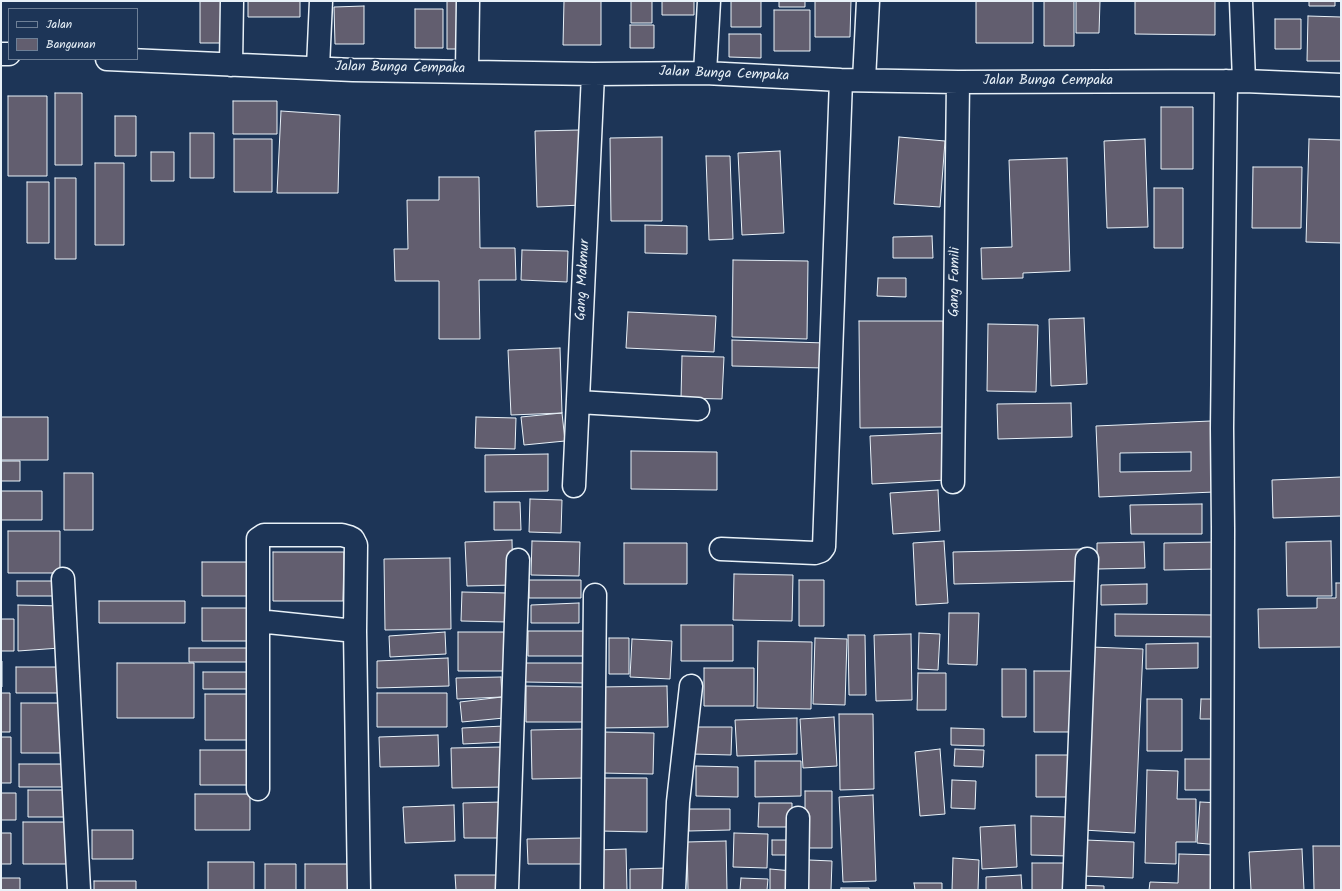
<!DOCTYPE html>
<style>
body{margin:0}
#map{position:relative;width:1342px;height:891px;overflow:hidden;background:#1d3557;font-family:Kalam,sans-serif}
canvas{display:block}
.frame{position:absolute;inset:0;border:2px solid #e8f1f8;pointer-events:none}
.legend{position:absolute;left:8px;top:8px;width:130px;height:52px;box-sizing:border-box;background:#1d3557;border:1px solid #6e8097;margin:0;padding:5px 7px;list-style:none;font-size:12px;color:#e8f1f8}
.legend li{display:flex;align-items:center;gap:8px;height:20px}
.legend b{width:20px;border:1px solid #6e8097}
</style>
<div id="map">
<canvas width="1342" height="891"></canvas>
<div class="frame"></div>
<ul class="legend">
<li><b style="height:5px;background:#1d3557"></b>Jalan</li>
<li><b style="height:11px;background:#625e6f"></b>Bangunan</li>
</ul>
</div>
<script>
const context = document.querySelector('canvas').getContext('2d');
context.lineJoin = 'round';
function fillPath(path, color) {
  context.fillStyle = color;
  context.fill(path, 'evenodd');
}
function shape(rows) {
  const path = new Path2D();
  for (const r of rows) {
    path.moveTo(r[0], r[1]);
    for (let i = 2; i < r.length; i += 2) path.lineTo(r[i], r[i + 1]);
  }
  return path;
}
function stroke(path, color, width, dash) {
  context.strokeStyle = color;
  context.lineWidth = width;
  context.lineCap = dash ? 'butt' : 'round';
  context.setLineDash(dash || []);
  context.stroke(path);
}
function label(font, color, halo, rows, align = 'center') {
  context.font = font + ' Kalam,sans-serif';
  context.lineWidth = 4;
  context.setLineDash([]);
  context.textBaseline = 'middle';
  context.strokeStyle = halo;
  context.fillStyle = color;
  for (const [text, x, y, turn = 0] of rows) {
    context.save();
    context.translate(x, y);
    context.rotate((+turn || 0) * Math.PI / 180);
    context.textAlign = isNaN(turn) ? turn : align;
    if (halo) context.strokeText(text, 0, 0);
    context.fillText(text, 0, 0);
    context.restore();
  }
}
const building = shape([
 [200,1,224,1,225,43,200,43,200,1],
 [248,1,300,1,300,17,248,17,248,1],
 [447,1,466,1,466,49,447,49,447,1],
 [564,1,601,1,601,45,563,45,564,1],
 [631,1,652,1,652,23,631,23,631,1],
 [662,1,694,1,694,15,662,15,662,1],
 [731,1,761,1,761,27,731,27,731,1],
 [779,1,805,1,805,7,779,7,779,1],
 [815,1,851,1,850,37,815,37,815,1],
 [976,1,1033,1,1033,43,976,43,976,1],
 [1044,1,1074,1,1074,46,1044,46,1044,1],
 [1076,1,1100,1,1099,33,1076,33,1076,1],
 [1135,1,1215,1,1215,35,1135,34,1135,1],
 [1309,1,1335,1,1335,6,1309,6,1309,1],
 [364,6,364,44,335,44,334,7,364,6],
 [415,9,443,9,443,48,415,48,415,9],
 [774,10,810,10,810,51,774,51,774,10],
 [1308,16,1341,17,1341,61,1307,61,1308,16],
 [1275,19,1301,19,1301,49,1275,49,1275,19],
 [630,25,654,25,654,48,630,48,630,25],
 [729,34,761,34,761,58,729,57,729,34],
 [55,93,82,93,82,165,55,165,55,93],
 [8,96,47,96,47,176,8,176,8,96],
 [233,101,277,101,277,134,233,134,233,101],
 [1161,107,1193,107,1193,169,1161,169,1161,107],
 [281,111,340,115,338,193,277,193,281,111],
 [115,116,136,116,136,156,115,156,115,116],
 [580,130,582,205,537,207,535,131,580,130],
 [190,133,214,133,214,178,190,178,190,133],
 [662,137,662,221,611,221,610,138,662,137],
 [899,137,945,141,940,207,894,204,899,137],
 [234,139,272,139,272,192,234,192,234,139],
 [1145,139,1148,227,1107,228,1104,141,1145,139],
 [1309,139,1341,140,1341,243,1306,242,1309,139],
 [780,151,784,233,742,235,738,153,780,151],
 [151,152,174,152,174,181,151,181,151,152],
 [706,156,730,156,733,239,709,240,706,156],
 [1067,158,1070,271,1023,273,1023,278,982,279,981,248,1012,247,1009,160,1067,158],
 [95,163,124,163,124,245,95,245,95,163],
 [1253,167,1302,167,1301,228,1252,228,1253,167],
 [439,177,479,177,480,248,515,248,516,280,479,280,480,339,439,339,439,281,395,281,394,249,408,249,407,200,439,200,439,177],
 [55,178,76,178,76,259,55,259,55,178],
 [27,182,49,182,49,243,27,243,27,182],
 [1154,188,1183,188,1183,248,1154,248,1154,188],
 [645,225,687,226,687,254,645,253,645,225],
 [932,236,933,258,893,258,893,237,932,236],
 [522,250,568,251,567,282,521,280,522,250],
 [733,260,808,261,807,339,732,337,733,260],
 [878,278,906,278,906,297,877,296,878,278],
 [628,312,716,316,714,352,626,348,628,312],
 [1084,318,1087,384,1051,386,1049,319,1084,318],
 [859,321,943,321,944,427,860,428,859,321],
 [988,324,1038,325,1036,392,987,391,988,324],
 [732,340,825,343,824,368,732,366,732,340],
 [560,348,562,413,511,415,508,350,560,348],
 [682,356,724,357,722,399,681,398,682,356],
 [1071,403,1072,437,998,439,997,404,1071,403],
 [562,413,565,441,524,445,521,417,562,413],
 [1,417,48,417,48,460,1,460,1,417],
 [476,417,516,418,515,449,475,448,476,417],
 [1211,421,1214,492,1099,497,1096,426,1211,421],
 [1191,452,1191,471,1120,472,1120,453,1191,452],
 [943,433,946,480,872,484,870,436,943,433],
 [631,451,717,452,717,490,631,489,631,451],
 [548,454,548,491,485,492,485,455,548,454],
 [1,461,20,461,20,481,1,481,1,461],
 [64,473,93,473,93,530,64,530,64,473],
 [1341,477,1341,516,1273,518,1272,480,1341,477],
 [938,490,940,531,893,534,890,493,938,490],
 [1,491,42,491,42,520,1,520,1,491],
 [530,499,562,500,561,533,529,532,530,499],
 [494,502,520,502,521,530,494,530,494,502],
 [1202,504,1202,534,1131,534,1130,505,1202,504],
 [8,531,60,531,60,573,8,573,8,531],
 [512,540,513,585,467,586,465,542,512,540],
 [532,541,580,542,579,576,531,575,532,541],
 [944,541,948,603,916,605,913,543,944,541],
 [1331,541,1332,596,1287,596,1286,542,1331,541],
 [1144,542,1145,568,1097,569,1097,543,1144,542],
 [1218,542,1218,569,1164,570,1164,543,1218,542],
 [624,543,687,543,687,584,624,584,624,543],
 [1083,549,1083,581,954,584,953,552,1083,549],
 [273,552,344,552,343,601,273,601,273,552],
 [450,558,451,629,385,630,384,559,450,558],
 [202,562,254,562,254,596,202,596,202,562],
 [734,574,793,575,792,621,733,620,734,574],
 [529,580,581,580,581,598,529,598,529,580],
 [799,580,824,580,824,626,799,626,799,580],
 [17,581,55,581,55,596,17,596,17,581],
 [1336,583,1341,583,1341,647,1259,648,1258,609,1317,608,1317,598,1336,598,1336,583],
 [1147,584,1147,604,1101,605,1101,585,1147,584],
 [462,592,507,593,506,622,461,621,462,592],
 [99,601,185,601,185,623,99,623,99,601],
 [579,603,579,623,531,623,531,605,579,603],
 [18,605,61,606,60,648,18,651,18,605],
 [202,608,253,608,253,641,202,641,202,608],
 [949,613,979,613,977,665,948,664,949,613],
 [1115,614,1217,615,1217,637,1115,636,1115,614],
 [1,619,14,619,14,651,1,651,1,619],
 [681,625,733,625,733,661,681,661,681,625],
 [528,631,587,631,587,656,528,656,528,631],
 [445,632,446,654,390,657,389,636,445,632],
 [458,632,504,632,505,671,458,671,458,632],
 [919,633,940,634,938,670,918,669,919,633],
 [911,634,912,700,876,701,874,635,911,634],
 [848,635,865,635,866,695,849,695,848,635],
 [609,638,629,638,629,674,609,674,609,638],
 [815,638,847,639,845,705,813,704,815,638],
 [632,639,672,641,670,679,630,677,632,639],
 [758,641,812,642,811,709,757,708,758,641],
 [1198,643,1198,668,1146,669,1146,644,1198,643],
 [1091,647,1143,649,1135,833,1083,830,1091,647],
 [189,648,249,648,249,662,189,662,189,648],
 [448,658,449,686,377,688,377,661,448,658],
 [1,661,2,661,2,687,1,687,1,661],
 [117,663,194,663,194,718,117,718,117,663],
 [525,663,583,663,583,683,525,682,525,663],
 [16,667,65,667,65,693,16,693,16,667],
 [704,668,754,668,754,706,704,706,704,668],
 [1002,669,1026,669,1026,717,1002,717,1002,669],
 [1034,671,1072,671,1072,732,1034,732,1034,671],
 [203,672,251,672,251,689,203,689,203,672],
 [918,673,946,673,946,710,917,710,918,673],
 [501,677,502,697,457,699,456,678,501,677],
 [526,686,591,687,590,722,526,722,526,686],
 [667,686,668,727,600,728,599,687,667,686],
 [1,693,10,693,10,732,1,732,1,693],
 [377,693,447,693,447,727,377,727,377,693],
 [205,694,254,694,254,740,205,740,205,694],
 [502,697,504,718,462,722,460,702,502,697],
 [1147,699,1182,699,1182,751,1147,751,1147,699],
 [1201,699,1222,699,1221,719,1200,719,1201,699],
 [21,703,62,703,62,753,21,753,21,703],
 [839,714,873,714,874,789,840,790,839,714],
 [834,717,837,766,803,768,800,719,834,717],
 [797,718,797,754,737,756,735,720,797,718],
 [504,726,504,742,463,744,462,728,504,726],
 [691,727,732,727,731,755,691,754,691,727],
 [951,728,984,729,984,746,951,745,951,728],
 [585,729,585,778,532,779,531,730,585,729],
 [602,732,654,733,653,774,601,773,602,732],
 [438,735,439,766,380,767,379,737,438,735],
 [1,737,11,737,11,783,1,783,1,737],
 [502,747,503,787,452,788,451,748,502,747],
 [940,749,945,814,920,816,915,752,940,749],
 [955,749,984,750,983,767,954,766,955,749],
 [200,750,249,750,249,785,200,785,200,750],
 [1036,755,1071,755,1070,797,1036,797,1036,755],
 [1185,759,1219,759,1219,790,1185,790,1185,759],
 [755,761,801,761,801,796,755,797,755,761],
 [19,764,65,764,65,787,19,787,19,764],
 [696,766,738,767,738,797,696,796,696,766],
 [1147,770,1178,771,1177,799,1196,799,1196,842,1176,842,1176,864,1145,863,1147,770],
 [600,778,647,778,647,832,600,831,600,778],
 [952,780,976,781,975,809,951,808,952,780],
 [28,790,68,790,68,817,28,817,28,790],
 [805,791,832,791,832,848,805,848,805,791],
 [1,793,16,793,16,820,1,820,1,793],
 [195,794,250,794,250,830,195,830,195,794],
 [873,795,876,881,843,882,839,797,873,795],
 [502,802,502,838,464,838,463,803,502,802],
 [1200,802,1222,803,1219,845,1197,843,1200,802],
 [759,803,792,803,792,827,758,827,759,803],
 [454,805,455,841,405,843,403,807,454,805],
 [689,809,730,809,730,830,689,831,689,809],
 [1031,816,1068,817,1068,856,1031,855,1031,816],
 [23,822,67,822,67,864,23,864,23,822],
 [1015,825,1017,867,982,869,980,827,1015,825],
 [92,830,133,830,133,859,92,859,92,830],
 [1,833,11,833,11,864,1,864,1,833],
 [734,833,768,834,767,868,733,867,734,833],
 [584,838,584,864,528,864,527,839,584,838],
 [772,840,795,840,796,855,772,855,772,840],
 [1085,840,1134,842,1133,878,1083,876,1085,840],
 [726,841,727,890,688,890,687,842,726,841],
 [1313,846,1341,846,1341,890,1314,890,1313,846],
 [626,849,627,890,596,890,596,850,626,849],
 [1302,849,1304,890,1251,890,1249,852,1302,849],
 [1179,854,1217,855,1216,890,1149,890,1150,882,1178,883,1179,854],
 [953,858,979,860,978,890,952,890,953,858],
 [809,860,832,861,831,890,808,890,809,860],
 [208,862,254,862,254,890,208,890,208,862],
 [1032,863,1066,863,1066,890,1032,890,1032,863],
 [265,864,296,864,296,890,265,890,265,864],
 [305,864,354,864,354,890,305,890,305,864],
 [668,868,669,890,630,890,630,869,668,868],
 [770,869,793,871,793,890,770,890,770,869],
 [455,875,499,875,500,890,456,890,455,875],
 [1021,875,1022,890,986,890,986,877,1021,875],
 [1,878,20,878,20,890,1,890,1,878],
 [741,878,768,879,767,890,740,890,741,878],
 [94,881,136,881,136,890,94,890,94,881],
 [914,883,942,883,942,890,915,890,914,883],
 [1075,885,1104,886,1104,890,1074,890,1075,885],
 [841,888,869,888,869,890,841,890,841,888]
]);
fillPath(building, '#625e6f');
stroke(building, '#e8f1f8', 1);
const minor = shape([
 [1241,1,1244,81],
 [1,54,9,54],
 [107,59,353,70,593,74,705,73,841,80,958,82,1244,81,1341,85],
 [231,65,232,1],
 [318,67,321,1],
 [467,71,468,1],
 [705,73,709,1],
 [864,80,868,1],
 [578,402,698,409],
 [953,482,958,82],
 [574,486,593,74],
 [721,549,815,553,821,551,824,547,841,80],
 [63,579,79,890],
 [258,621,355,631],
 [258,789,258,539,264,535,342,535,349,537,353,539,356,545,355,631,359,890],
 [507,890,518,560],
 [592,890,595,595],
 [674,890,678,802,691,686],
 [797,890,798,818],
 [1074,890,1087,559],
 [1222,890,1223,529,1222,428,1226,81]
]);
stroke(minor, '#e8f1f8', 25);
stroke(minor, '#1d3557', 22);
label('14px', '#e8f1f8', '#1d3557', [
 ["Jalan Bunga Cempaka",400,69,1],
 ["Jalan Bunga Cempaka",724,75,2],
 ["Jalan Bunga Cempaka",1048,82],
 ["Gang Makmur",584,280,-87],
 ["Gang Famili",956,282,-89]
]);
</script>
